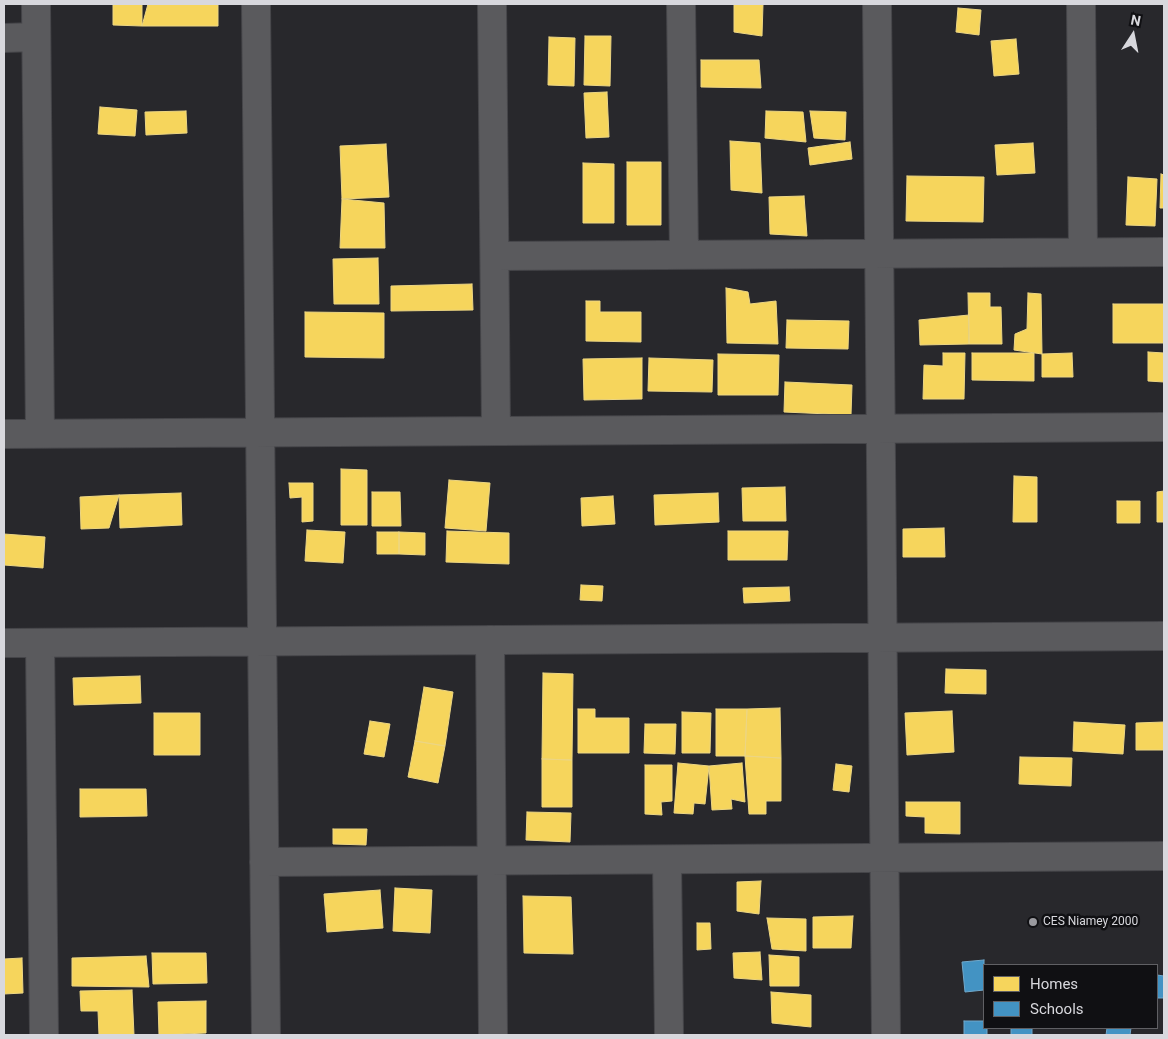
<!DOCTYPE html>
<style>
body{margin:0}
#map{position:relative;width:1168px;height:1039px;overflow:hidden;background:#28282c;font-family:Roboto,sans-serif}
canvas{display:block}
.frame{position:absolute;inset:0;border:5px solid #d8d8dd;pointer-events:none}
.legend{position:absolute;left:983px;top:964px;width:175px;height:65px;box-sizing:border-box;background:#101013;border:1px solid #606064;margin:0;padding:6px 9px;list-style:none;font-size:15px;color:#d8d8dd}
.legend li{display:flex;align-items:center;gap:10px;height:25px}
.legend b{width:25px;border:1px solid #606064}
.north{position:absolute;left:1108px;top:10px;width:50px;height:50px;-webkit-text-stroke:4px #101013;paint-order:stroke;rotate:11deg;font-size:14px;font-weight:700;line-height:20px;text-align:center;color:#d8d8dd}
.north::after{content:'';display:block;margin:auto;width:18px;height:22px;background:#d8d8dd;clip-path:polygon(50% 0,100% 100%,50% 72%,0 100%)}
</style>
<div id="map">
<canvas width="1168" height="1039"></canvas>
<div class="frame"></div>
<ul class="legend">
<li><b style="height:14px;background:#f6d55c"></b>Homes</li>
<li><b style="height:14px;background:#4393c3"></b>Schools</li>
</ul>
<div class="north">N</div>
</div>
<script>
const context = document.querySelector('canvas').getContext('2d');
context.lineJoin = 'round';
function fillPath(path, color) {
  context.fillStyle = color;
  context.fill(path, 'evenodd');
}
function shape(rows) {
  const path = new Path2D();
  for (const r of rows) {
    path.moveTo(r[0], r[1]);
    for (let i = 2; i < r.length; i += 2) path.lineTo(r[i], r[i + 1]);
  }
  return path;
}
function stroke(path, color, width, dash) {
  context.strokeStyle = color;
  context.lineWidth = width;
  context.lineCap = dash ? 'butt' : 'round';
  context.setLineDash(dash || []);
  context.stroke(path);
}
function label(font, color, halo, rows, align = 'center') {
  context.font = font + ' Roboto,sans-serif';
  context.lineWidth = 5;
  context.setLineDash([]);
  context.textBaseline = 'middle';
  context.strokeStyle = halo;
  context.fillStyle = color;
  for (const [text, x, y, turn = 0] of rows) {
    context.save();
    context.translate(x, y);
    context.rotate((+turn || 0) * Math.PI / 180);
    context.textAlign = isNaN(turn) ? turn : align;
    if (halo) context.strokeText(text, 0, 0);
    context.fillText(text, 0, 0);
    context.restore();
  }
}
const homes = shape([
 [113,4,142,4,142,26,113,25,113,4],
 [148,4,218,4,218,26,142,26,148,4],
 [734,4,763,4,762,36,734,32,734,4],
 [958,8,981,10,979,35,956,32,958,8],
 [585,36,611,36,610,86,584,85,585,36],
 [549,37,575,38,574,86,548,85,549,37],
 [1016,39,1019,74,994,76,991,41,1016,39],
 [701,60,759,60,761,88,701,87,701,60],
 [607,92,609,137,586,138,584,93,607,92],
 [100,107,137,110,135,136,98,134,100,107],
 [186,111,187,133,146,135,145,112,186,111],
 [766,111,803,112,806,142,765,138,766,111],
 [810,111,846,112,845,140,814,138,810,111],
 [730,141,760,143,762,193,731,190,730,141],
 [850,142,852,159,810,165,808,148,850,142],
 [1033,143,1035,173,997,175,995,145,1033,143],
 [386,144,389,197,342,199,340,146,386,144],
 [627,162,661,162,661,225,627,225,627,162],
 [583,163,614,164,614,223,583,223,583,163],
 [1161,174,1164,175,1164,208,1160,208,1161,174],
 [907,176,984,177,983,222,906,221,907,176],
 [1128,177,1157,179,1155,226,1126,225,1128,177],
 [804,196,807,236,770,234,769,197,804,196],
 [342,199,384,203,385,248,340,248,342,199],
 [378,258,379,304,334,304,333,259,378,258],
 [472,284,473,310,391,311,391,286,472,284],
 [726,288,748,292,750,304,776,301,778,344,727,343,726,288],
 [968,293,990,293,990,307,1001,307,1002,344,969,344,968,293],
 [1028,293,1041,294,1042,354,1014,350,1015,334,1027,329,1028,293],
 [586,301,600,301,600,312,641,312,641,342,586,341,586,301],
 [1113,304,1164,304,1164,343,1113,343,1113,304],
 [305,312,384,313,384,358,305,357,305,312],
 [969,315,969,344,920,345,919,320,969,315],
 [787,320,849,321,848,349,786,348,787,320],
 [1148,352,1164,353,1164,382,1148,381,1148,352],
 [943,353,965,353,964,399,923,399,924,365,943,366,943,353],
 [972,353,1034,353,1034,381,972,380,972,353],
 [1072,353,1073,377,1042,377,1042,354,1072,353],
 [718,354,779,355,778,395,718,395,718,354],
 [642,358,642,399,584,400,583,359,642,358],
 [649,358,713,360,712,392,648,391,649,358],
 [785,382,852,385,851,415,784,412,785,382],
 [341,469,367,470,367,525,341,525,341,469],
 [1014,476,1037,477,1037,522,1013,522,1014,476],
 [449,480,490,483,486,531,445,528,449,480],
 [289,483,313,483,313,521,302,522,302,497,290,498,289,483],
 [785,487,786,521,743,521,742,488,785,487],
 [1164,491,1164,522,1157,522,1157,492,1164,491],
 [372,492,400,492,401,526,372,526,372,492],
 [181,493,182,525,120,528,119,495,181,493],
 [718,493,719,522,655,525,654,495,718,493],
 [119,495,109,528,81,529,80,497,119,495],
 [613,496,615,524,582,526,581,498,613,496],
 [1117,501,1140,501,1140,523,1117,523,1117,501],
 [944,528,945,557,903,557,903,529,944,528],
 [307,530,345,532,343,563,305,561,307,530],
 [447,531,509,533,509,564,446,562,447,531],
 [728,531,788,531,787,560,728,560,728,531],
 [377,532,399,532,399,554,377,554,377,532],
 [399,532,425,533,425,555,399,554,399,532],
 [4,534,45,537,43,568,4,565,4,534],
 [581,585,603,586,602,601,580,600,581,585],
 [789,587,790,601,744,603,743,588,789,587],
 [946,669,986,670,986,694,945,693,946,669],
 [543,673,573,674,572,760,542,759,543,673],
 [140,676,141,703,74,705,73,678,140,676],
 [424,687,453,692,445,746,415,741,424,687],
 [780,708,781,758,745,756,747,709,780,708],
 [578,709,595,709,595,718,629,718,629,753,578,753,578,709],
 [716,709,747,709,745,756,716,756,716,709],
 [952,711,954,752,907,755,905,713,952,711],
 [682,712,711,713,710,753,682,753,682,712],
 [154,713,200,713,200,755,154,755,154,713],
 [370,721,390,724,384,757,364,754,370,721],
 [1074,722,1125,725,1123,754,1073,751,1074,722],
 [1164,722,1164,750,1136,750,1136,723,1164,722],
 [645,724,676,724,675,754,644,753,645,724],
 [415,741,445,746,438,783,408,777,415,741],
 [745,756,781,758,781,801,766,801,766,814,749,814,745,756],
 [1020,757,1072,758,1071,786,1019,784,1020,757],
 [542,759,572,760,572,807,542,807,542,759],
 [678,763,709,766,705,804,694,803,693,814,674,813,678,763],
 [742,763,745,802,731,799,732,809,712,810,709,766,742,763],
 [836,764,852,766,849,792,833,790,836,764],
 [645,765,672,765,672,801,661,802,662,815,645,814,645,765],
 [80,789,146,789,147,816,80,817,80,789],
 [906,802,960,802,960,834,925,833,925,817,906,816,906,802],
 [527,812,571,813,570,842,526,840,527,812],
 [333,829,367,829,366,845,333,844,333,829],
 [761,881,759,914,737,911,737,882,761,881],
 [395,888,432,890,430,933,393,931,395,888],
 [380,890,383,928,327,932,324,894,380,890],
 [523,896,571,897,573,954,524,953,523,896],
 [853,916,851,948,813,948,813,917,853,916],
 [767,918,806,919,806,951,772,949,767,918],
 [697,923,710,923,711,949,697,950,697,923],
 [760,952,762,980,734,978,733,953,760,952],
 [152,953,206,953,207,983,153,984,152,953],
 [769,955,799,957,799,986,770,986,769,955],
 [146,956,149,987,72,986,72,958,146,956],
 [22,958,23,993,4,994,4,959,22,958],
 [132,990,134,1035,99,1035,98,1011,81,1011,80,991,132,990],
 [771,992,811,995,811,1027,772,1023,771,992],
 [206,1001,206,1033,159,1035,158,1002,206,1001]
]);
fillPath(homes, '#f6d55c');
stroke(homes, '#edd683', 1);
const schools = shape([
 [984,960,984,990,965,992,962,962,984,960],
 [1157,975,1164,976,1164,998,1157,998,1157,975],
 [964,1021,984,1021,984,1028,987,1028,987,1035,964,1035,964,1021],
 [1011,1028,1032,1028,1032,1035,1011,1035,1011,1028],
 [1107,1028,1131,1028,1130,1035,1106,1035,1107,1028]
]);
fillPath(schools, '#4393c3');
stroke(schools, '#70a8cb', 1);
const minor = shape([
 [36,4,40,434],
 [256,4,266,1035],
 [492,4,496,431],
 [681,4,684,255],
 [877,4,886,1035],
 [1081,4,1083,252],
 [4,38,36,37],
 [495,256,1164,252],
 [4,434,1164,427],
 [490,640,493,1035],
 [4,643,1164,636],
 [40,643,44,1035],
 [667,860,669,1035],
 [264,862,1164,856]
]);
stroke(minor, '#454549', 30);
stroke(minor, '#5a5a5d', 28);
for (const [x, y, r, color] of [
 [1033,922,5,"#9a9a9f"]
]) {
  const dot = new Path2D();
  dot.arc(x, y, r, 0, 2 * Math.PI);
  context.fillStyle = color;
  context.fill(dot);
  stroke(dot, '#101013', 2);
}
label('12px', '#d8d8dd', '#101013', [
 ["CES Niamey 2000",1043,922]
], 'left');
</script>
